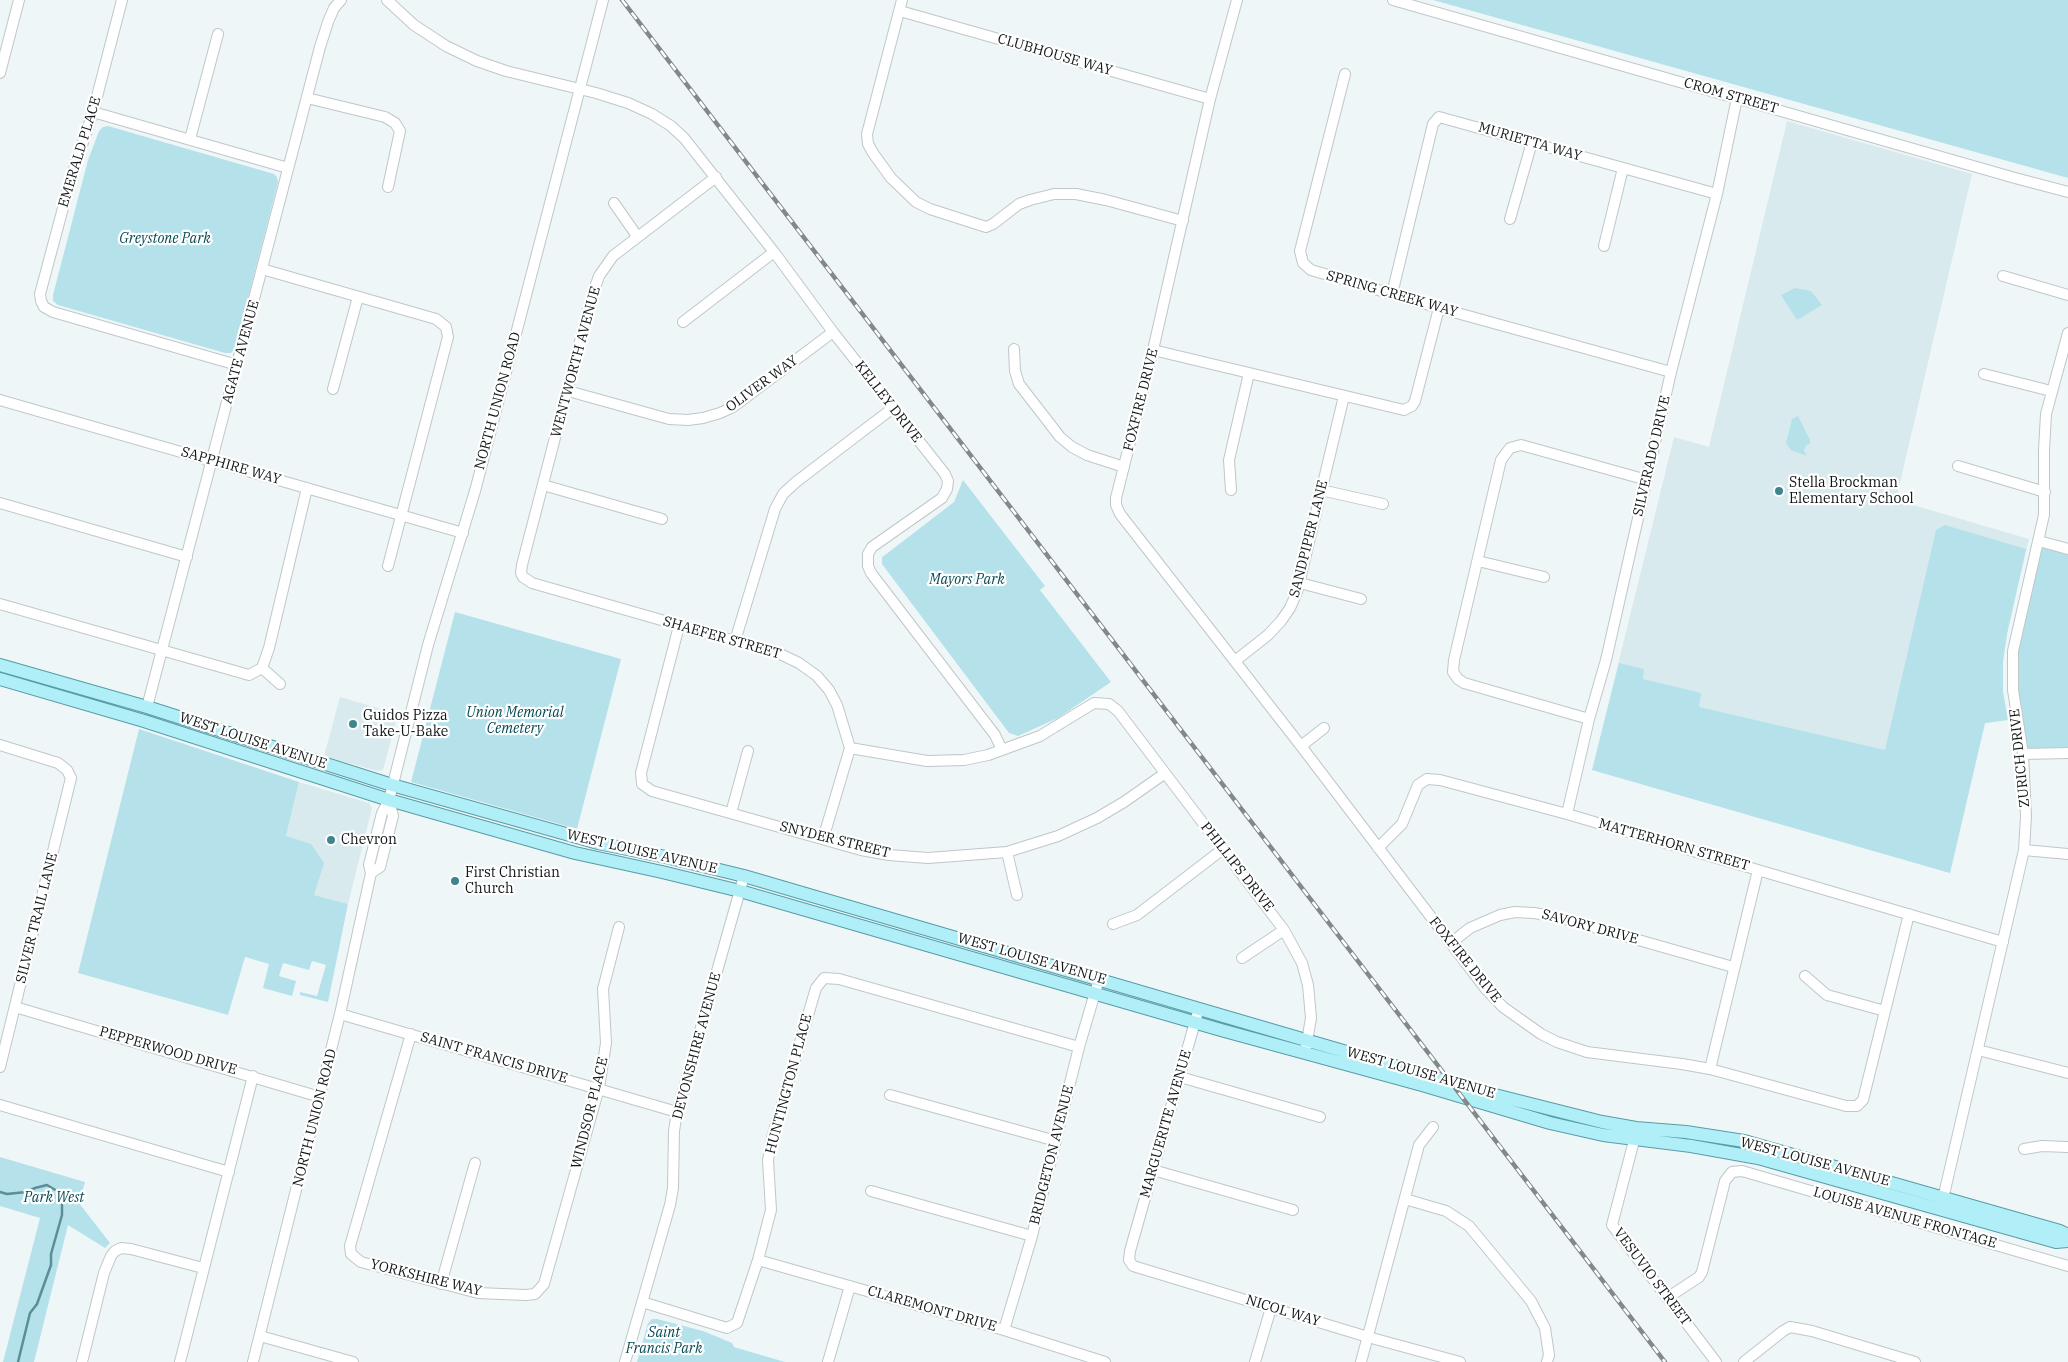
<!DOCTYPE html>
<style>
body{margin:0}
canvas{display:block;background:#eef6f8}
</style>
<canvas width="2068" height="1362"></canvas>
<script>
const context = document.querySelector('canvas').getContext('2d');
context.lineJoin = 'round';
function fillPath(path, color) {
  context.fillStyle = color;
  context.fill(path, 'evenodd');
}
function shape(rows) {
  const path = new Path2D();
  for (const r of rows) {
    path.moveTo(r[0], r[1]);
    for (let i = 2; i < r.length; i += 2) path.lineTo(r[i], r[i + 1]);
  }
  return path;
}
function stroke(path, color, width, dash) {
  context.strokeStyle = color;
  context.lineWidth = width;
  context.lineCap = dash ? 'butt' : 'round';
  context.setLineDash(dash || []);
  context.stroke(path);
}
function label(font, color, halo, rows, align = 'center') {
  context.font = font + ' "IBM Plex Serif",serif';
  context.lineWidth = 4.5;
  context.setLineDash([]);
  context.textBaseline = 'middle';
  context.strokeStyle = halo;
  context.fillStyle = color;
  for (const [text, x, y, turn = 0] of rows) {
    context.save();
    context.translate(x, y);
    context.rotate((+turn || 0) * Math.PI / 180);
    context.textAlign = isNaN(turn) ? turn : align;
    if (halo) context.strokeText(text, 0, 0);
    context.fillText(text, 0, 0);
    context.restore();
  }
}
fillPath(shape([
 [1787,121,1972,174,1896,500,2029,539,2007,634,2003,661,2003,692,2008,720,1985,723,1950,873,1592,770,1674,437,1709,447],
 [340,697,398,714,383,770,377,771,324,756],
 [299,782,369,803,372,808,348,904,314,895,286,836]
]), '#d8eaed');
fillPath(shape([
 [1433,0,2068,0,2068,178],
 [108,126,274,174,277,177,278,182,235,348,231,353,225,353,58,305,53,301,53,295,88,160,99,131,103,127],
 [1795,288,1811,291,1822,305,1797,320,1781,295],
 [1798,416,1810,440,1810,444,1806,445,1804,451,1807,456,1791,450,1786,443,1792,419],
 [963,480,1045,586,1040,590,1111,682,1058,718,1018,736,1009,733,882,564,882,557,885,555,954,502],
 [1945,525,2026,549,2007,634,2003,661,2003,692,2008,720,1985,723,1950,873,1592,770,1619,663,1644,669,1643,679,1701,693,1699,707,1885,750,1936,530],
 [2039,541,2068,549,2068,753,2023,754,2013,651],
 [455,612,621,659,577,829,411,782],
 [139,729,299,782,286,836,311,844,324,863,314,895,348,904,328,1002,300,995,300,992,317,996,326,965,312,961,309,970,283,963,279,976,296,981,292,996,263,988,269,964,245,957,228,1015,78,973],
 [0,1157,85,1182,79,1203,110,1243,105,1248,68,1225,34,1362,3,1362,40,1218,0,1206],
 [652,1319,657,1319,703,1331,732,1343,734,1347,785,1362,637,1362,648,1323]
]), '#b5e2ea');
stroke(shape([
 [0,1192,7,1194,26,1192,35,1188,47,1185,57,1191,62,1197,62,1215,51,1254,51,1265,37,1304,30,1313,18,1362]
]), '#5b8e97', 2.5);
const minor = shape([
 [122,0,93,112,71,178,40,294,41,301,44,307,53,312,237,365],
 [387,0,414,25,446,46,477,61,506,71,596,93,628,103,652,114,671,126,684,138,774,252,833,332,945,474,948,481,947,489,942,498,872,547,868,554,868,566,871,573,995,735,1002,750],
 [902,0,867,134,868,144,873,153,891,178,916,202,930,209,986,227,993,224,1019,204,1030,200,1054,194,1076,194,1106,200,1183,221],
 [1237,0,1210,99,1153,350,1116,498,1116,505,1120,514,1301,746,1485,988,1503,1007,1541,1034,1557,1042,1587,1052,1682,1064,1710,1069,1846,1106,1857,1106,1863,1100,1909,914],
 [1393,0,2015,178,2068,192],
 [900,11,1210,99],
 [0,73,19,0],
 [1345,74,1300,251,1303,263,1311,270,1439,308,1671,372],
 [307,98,385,117,395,123,400,131,388,187],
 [93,112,288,168],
 [190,139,218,34],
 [716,177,613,256,599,276,591,299,522,565,521,573,523,577,532,583,780,654,799,663,817,676,829,690,837,705,850,748,823,839],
 [614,203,637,236],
 [1510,219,1532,142],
 [1604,246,1623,168],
 [262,269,436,319,446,327,448,337,388,566],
 [2003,276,2068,295],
 [1392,294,1433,124,1439,117,1717,194],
 [683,322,774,252],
 [1014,349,1015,371,1019,384,1060,437,1072,447,1087,455,1124,467],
 [1153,350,1404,410,1412,406,1415,401,1439,308],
 [1984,374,2051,391],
 [333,389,358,297],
 [568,391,669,419,688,420,703,418,720,413,733,407,833,332],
 [0,400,463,533],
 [1958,466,2045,492],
 [543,485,662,519],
 [1231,490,1229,460,1249,373],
 [1321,490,1383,504],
 [0,503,187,557],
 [2039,541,2068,549],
 [1478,561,1544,577],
 [1300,583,1361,599],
 [0,604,249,675,262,668],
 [679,626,641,773,642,784,652,791,861,850,889,855,928,858,1007,852,1058,836,1097,818,1124,802,1164,774],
 [735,641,775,509,783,494,796,482,893,408],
 [1235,661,1268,635,1281,621,1290,608,1297,592,1344,396],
 [262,668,269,648,307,488],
 [262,668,280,684],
 [147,707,320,47,328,22,334,8,341,0],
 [1589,719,1464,683,1458,679,1453,672,1454,660,1501,460,1510,448,1521,445,1647,480],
 [0,745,58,763,67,770,71,778,0,1067],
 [1301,746,1324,728],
 [850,748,927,761,964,760,988,755,1040,736,1094,703,1109,704,1118,711,1284,930,1302,963,1308,985,1311,1018,1306,1047],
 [2023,754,2068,753],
 [731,813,748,751],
 [1567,814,1589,719,1606,660,1671,372,1717,194,1737,98],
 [1378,848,1402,824,1418,785,1427,779,1440,780,1567,814,2003,942],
 [2024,850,2068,854],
 [1007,852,1017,895],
 [371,873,380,867,393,816,389,800],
 [1113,924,1137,915,1223,849],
 [1451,943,1470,928,1500,915,1515,912,1534,913,1558,917,1733,967],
 [1242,958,1284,930],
 [1805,976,1827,995,1885,1011],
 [15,1007,320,1097],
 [340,1014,677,1112],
 [1197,1015,1130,1251,1129,1260,1133,1266,1368,1337,1460,1362],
 [411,1034,350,1246,351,1254,361,1262,478,1293,526,1295,535,1294,544,1284,599,1088,606,1043,603,989,619,927],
 [1978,1050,2068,1073],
 [1710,1069,1758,870],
 [1180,1077,1320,1117],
 [890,1095,1056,1141],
 [0,1105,229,1172],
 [1636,1133,1612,1225,1716,1362],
 [2024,1149,2042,1146,2068,1147],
 [1153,1170,1293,1210],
 [871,1191,1032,1236],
 [1405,1199,1446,1211,1469,1226,1531,1301,1545,1328,1549,1355,1547,1362],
 [1942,1203,2024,850,2026,816,2023,754,2013,690,2013,651,2044,515,2044,450,2046,414,2068,333],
 [758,1260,1004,1330,1105,1362],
 [441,1284,475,1163],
 [1667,1298,1699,1277,1702,1272,1725,1181,1732,1172,1742,1171,2068,1266],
 [642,1302,727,1328,737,1323,758,1260,771,1210,768,1160,772,1138,816,988,824,978,839,979,1079,1047],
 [1004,1330,1032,1236,1079,1047,1097,986],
 [260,1336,353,1362],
 [82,1362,104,1273,111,1256,115,1251,121,1248,131,1249,203,1268],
 [180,1362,253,1076],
 [253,1362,340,1014,371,873,369,865,382,813,389,800,428,645,475,491,603,0],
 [625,1362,670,1205,673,1188,674,1131,677,1112,744,876],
 [828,1362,850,1286],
 [1255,1362,1271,1308],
 [1361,1362,1419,1145,1433,1127],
 [1744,1362,1783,1331,1790,1327,1812,1331,1915,1362]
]);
const major = shape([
 [0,665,147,707,392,785,598,843,666,857,744,876,1487,1093,1602,1122,1636,1128,1686,1132,1744,1141,2060,1231,2068,1235],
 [0,679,144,721,389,800,575,853,662,872,740,891,1221,1030,1422,1085,1550,1123,1603,1135,1691,1146,1758,1158,2056,1242,2068,1241]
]);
stroke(minor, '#bfc7c8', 12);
stroke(major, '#589ca6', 14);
stroke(minor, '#fff', 10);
stroke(major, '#b1eff8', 12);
const rail = shape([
 [622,0,1665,1362]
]);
stroke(rail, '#83898a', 4.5);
stroke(rail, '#fff', 2.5, [8]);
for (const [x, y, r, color] of [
 [1779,491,5,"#3e848f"],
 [353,724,5,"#3e848f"],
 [331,840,5,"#3e848f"],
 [455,881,5,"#3e848f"]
]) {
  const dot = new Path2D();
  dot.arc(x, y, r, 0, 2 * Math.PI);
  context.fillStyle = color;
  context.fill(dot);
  stroke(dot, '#fff', 2);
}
label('14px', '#121516', '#fff', [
 ["CLUBHOUSE WAY",1055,55,16],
 ["CROM STREET",1731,96,16],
 ["MURIETTA WAY",1530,142,16],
 ["EMERALD PLACE",80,152,-73],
 ["SPRING CREEK WAY",1392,294,16],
 ["AGATE AVENUE",241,352,-75],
 ["WENTWORTH AVENUE",576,362,-75],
 ["OLIVER WAY",762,384,-36],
 ["FOXFIRE DRIVE",1141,400,-76],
 ["NORTH UNION ROAD",498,401,-75],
 ["KELLEY DRIVE",888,402,52],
 ["SILVERADO DRIVE",1652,456,-77],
 ["SAPPHIRE WAY",231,466,16],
 ["SANDPIPER LANE",1309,539,-76],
 ["SHAEFER STREET",722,638,16],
 ["WEST LOUISE AVENUE",253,741,18],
 ["ZURICH DRIVE",2020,758,-96],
 ["SNYDER STREET",835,840,14],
 ["MATTERHORN STREET",1674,845,16],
 ["WEST LOUISE AVENUE",642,852,13],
 ["PHILLIPS DRIVE",1237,867,52],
 ["SILVER TRAIL LANE",37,918,-76],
 ["SAVORY DRIVE",1590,927,15],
 ["WEST LOUISE AVENUE",1032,959,16],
 ["FOXFIRE DRIVE",1465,960,51],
 ["DEVONSHIRE AVENUE",697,1046,-75],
 ["PEPPERWOOD DRIVE",168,1051,16],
 ["SAINT FRANCIS DRIVE",494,1058,16],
 ["WEST LOUISE AVENUE",1421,1073,16],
 ["HUNTINGTON PLACE",789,1084,-75],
 ["WINDSOR PLACE",590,1113,-76],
 ["NORTH UNION ROAD",315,1118,-76],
 ["MARGUERITE AVENUE",1166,1124,-74],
 ["BRIDGETON AVENUE",1052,1155,-76],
 ["WEST LOUISE AVENUE",1815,1162,15],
 ["LOUISE AVENUE FRONTAGE",1905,1218,16],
 ["VESUVIO STREET",1652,1277,53],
 ["YORKSHIRE WAY",426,1278,14],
 ["CLAREMONT DRIVE",932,1309,16],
 ["NICOL WAY",1283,1311,17]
]);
label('italic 14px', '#054952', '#fff', [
 ["Greystone Park",165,239],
 ["Mayors Park",967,580],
 ["Union Memorial",515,713],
 ["Cemetery",515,729],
 ["Park West",54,1198],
 ["Saint",664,1333],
 ["Francis Park",664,1349]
]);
label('14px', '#121516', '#fff', [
 ["Stella Brockman",1789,483],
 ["Elementary School",1789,499],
 ["Guidos Pizza",363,716],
 ["Take-U-Bake",363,732],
 ["Chevron",341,840],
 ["First Christian",465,873],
 ["Church",465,889]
], 'left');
</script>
